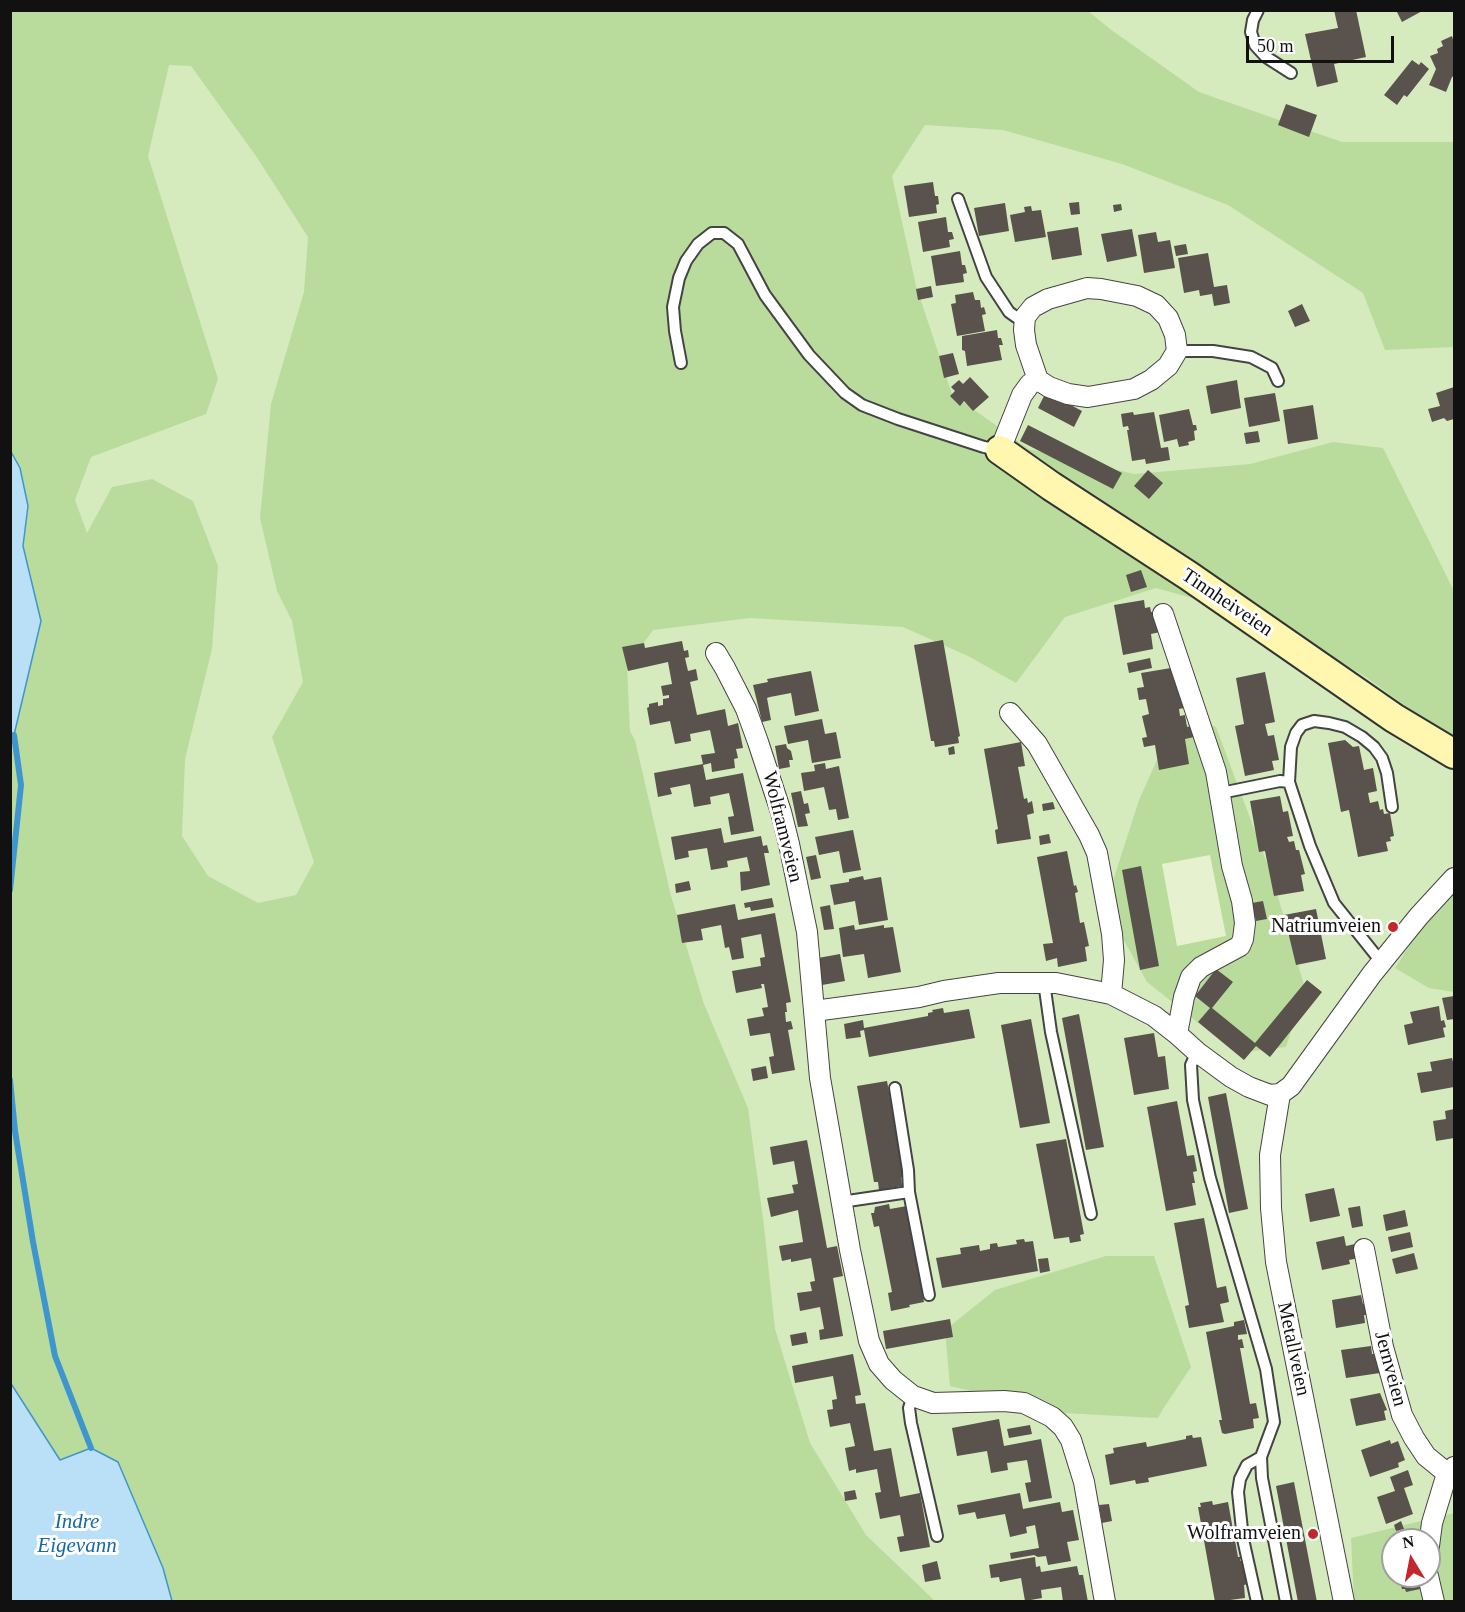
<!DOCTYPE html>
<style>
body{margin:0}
#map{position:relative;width:1465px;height:1612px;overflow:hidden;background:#fffdf5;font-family:"Times New Roman",serif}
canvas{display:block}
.frame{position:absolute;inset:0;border:12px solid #111;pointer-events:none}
.north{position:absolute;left:1381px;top:1528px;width:60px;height:60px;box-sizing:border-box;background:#fff;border:2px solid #a0a0a0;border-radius:50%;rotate:350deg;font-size:16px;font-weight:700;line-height:24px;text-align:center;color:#111}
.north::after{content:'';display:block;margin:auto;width:21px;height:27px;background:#c4262e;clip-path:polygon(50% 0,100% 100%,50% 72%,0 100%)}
.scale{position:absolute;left:1246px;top:36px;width:148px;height:27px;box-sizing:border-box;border:3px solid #111;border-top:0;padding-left:8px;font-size:18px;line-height:21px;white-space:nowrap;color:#111;-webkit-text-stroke:4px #fff;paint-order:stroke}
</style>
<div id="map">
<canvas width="1465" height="1612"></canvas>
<div class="frame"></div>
<div class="north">N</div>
<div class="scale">50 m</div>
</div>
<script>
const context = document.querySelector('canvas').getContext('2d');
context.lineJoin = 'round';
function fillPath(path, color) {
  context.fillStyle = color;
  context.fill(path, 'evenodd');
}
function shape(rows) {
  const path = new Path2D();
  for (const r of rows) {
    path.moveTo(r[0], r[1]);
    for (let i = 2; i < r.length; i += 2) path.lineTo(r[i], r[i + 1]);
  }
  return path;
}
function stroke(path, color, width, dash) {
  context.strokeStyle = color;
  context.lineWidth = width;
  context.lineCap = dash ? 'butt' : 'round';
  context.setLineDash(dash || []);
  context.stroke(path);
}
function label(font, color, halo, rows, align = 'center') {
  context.font = font + ' "Times New Roman",serif';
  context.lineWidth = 6;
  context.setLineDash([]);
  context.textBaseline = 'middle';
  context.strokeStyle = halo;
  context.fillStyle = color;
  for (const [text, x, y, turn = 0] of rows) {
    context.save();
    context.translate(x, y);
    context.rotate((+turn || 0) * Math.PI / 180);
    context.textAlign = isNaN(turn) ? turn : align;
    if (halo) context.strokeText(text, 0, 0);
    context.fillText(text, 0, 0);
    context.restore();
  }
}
fillPath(shape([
 [11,11,1454,11,1454,1601,11,1602],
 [1393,1540,1429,1540,1429,1576,1393,1576]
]), '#d5ebbd');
fillPath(shape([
 [11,11,1088,11,1110,29,1199,92,1342,142,1454,142,1454,347,1385,350,1363,293,1228,205,1122,164,1003,130,925,125,892,176,916,286,952,394,1029,449,1134,474,1250,464,1333,442,1383,448,1454,591,1454,742,1366,677,1264,618,1156,588,1065,617,1016,683,970,657,903,627,750,618,653,630,627,666,630,731,635,740,671,896,704,1004,748,1108,764,1226,775,1329,810,1443,866,1535,935,1601,172,1601,163,1568,118,1462,91,1449,60,1461,11,1382,10,736,14,735,41,621,23,546,28,506,20,468,10,450],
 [169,65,191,66,256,156,308,237,304,292,271,404,260,518,277,591,292,621,303,682,272,737,314,862,296,895,258,903,208,876,182,836,185,759,212,649,218,566,193,501,152,479,112,487,87,533,75,500,91,457,206,414,218,379,148,156],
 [1199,720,1216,727,1272,877,1305,988,1286,1047,1236,1053,1147,982,1105,906,1139,800,1170,731],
 [1454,877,1454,992,1429,988,1395,968],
 [1106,1256,1154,1256,1191,1367,1163,1409,1158,1418,1061,1413,950,1386,945,1330,995,1290],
 [1454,1513,1454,1601,1354,1601,1351,1538],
 [1393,1540,1429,1540,1429,1576,1393,1576]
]), '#b9dc9c');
fillPath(shape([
 [1210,855,1226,936,1177,946,1162,864]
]), '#e6f2cf');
const water = shape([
 [10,450,20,468,28,506,23,546,41,621,14,735,11,736,10,450],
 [10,1382,60,1460,91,1448,118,1462,163,1568,172,1601,11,1601,10,1382]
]);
fillPath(water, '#b9e0f7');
stroke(water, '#3f96cf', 1.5);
stroke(shape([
 [10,890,21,785,14,735],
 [10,1080,15,1131,33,1242,55,1356,91,1448]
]), '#3f96cf', 6);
fillPath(shape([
 [1334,10,1356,10,1366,57,1334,64,1338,82,1317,87,1305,34,1338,28],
 [1396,10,1424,10,1402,22],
 [1452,36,1454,43,1454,76,1452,77,1446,92,1429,85,1436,69,1430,56,1438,53,1437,49,1443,46,1441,41],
 [1412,60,1419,65,1421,62,1429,69,1407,97,1404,95,1397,105,1384,95],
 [1286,104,1317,115,1309,137,1278,125],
 [933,182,935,196,938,196,939,204,936,205,937,213,909,217,904,186],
 [1079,202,1080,214,1071,215,1069,203],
 [1005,203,1009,231,979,236,974,208],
 [1121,204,1122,210,1114,212,1113,205],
 [1031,206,1032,211,1041,210,1046,237,1015,242,1010,215,1025,212,1024,207],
 [946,217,948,232,952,232,954,239,949,240,950,247,923,252,918,222],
 [1078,227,1082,255,1052,260,1047,232],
 [1132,229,1137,256,1107,262,1101,234],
 [1156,232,1158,242,1170,240,1175,268,1144,273,1138,235],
 [1186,244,1188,254,1176,256,1174,246],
 [960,251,962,265,965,265,967,273,963,274,964,282,936,286,931,256],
 [1208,253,1214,287,1227,285,1230,303,1214,306,1212,294,1200,296,1199,290,1184,293,1178,258],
 [931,286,933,297,918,300,916,289],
 [973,292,975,300,980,300,981,308,984,307,986,314,982,315,985,331,957,336,951,304,956,303,955,295],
 [1302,304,1310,321,1295,327,1288,311],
 [997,330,998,338,1001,338,1003,345,999,345,1002,360,967,366,965,351,962,350,962,336],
 [953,353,959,374,944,378,939,356],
 [970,377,989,397,973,411,964,401,960,406,950,396,955,391,951,387,959,380,963,384],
 [1237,380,1241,408,1211,414,1206,386],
 [1454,387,1454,419,1447,421,1444,418,1432,422,1428,409,1440,406,1436,393],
 [1046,392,1082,411,1074,427,1038,408],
 [1275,393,1280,421,1249,427,1244,398],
 [1313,405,1318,439,1288,444,1283,410],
 [1189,409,1193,425,1196,425,1197,430,1194,431,1195,440,1188,442,1189,445,1179,447,1177,439,1164,442,1159,415],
 [1133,412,1134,415,1154,412,1161,448,1168,447,1170,460,1146,464,1145,459,1132,461,1127,430,1129,430,1128,426,1123,427,1121,414],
 [1028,425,1122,473,1113,489,1020,441],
 [1258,431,1260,442,1246,444,1244,433],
 [1148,470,1163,483,1149,499,1134,486],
 [1141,570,1147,587,1131,592,1126,575],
 [1144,600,1145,608,1150,607,1151,612,1159,611,1160,632,1151,634,1153,649,1123,655,1114,605],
 [943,640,960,736,958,737,959,743,935,747,934,741,931,741,914,645],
 [682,641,684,651,688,650,689,657,685,658,688,671,696,669,698,680,690,682,697,715,725,709,728,726,738,723,743,748,736,749,738,758,734,759,735,768,712,772,711,763,703,765,706,780,743,773,754,831,731,835,728,817,734,816,729,793,710,797,711,804,694,807,690,784,670,788,672,794,658,797,654,773,703,764,701,755,715,753,710,730,690,734,691,741,675,744,670,721,650,725,647,708,649,707,649,704,658,702,658,706,663,705,663,699,669,698,669,695,663,696,661,686,672,684,668,662,628,671,622,647,644,643,645,648],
 [1150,658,1152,668,1129,673,1127,663],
 [1171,668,1173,677,1177,676,1187,702,1183,703,1184,708,1179,709,1180,716,1185,715,1187,727,1192,726,1194,737,1185,739,1189,764,1159,770,1155,745,1144,747,1142,738,1147,737,1142,716,1149,714,1146,699,1139,700,1137,688,1144,687,1141,673],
 [811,671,819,711,795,716,791,693,770,697,767,698,771,720,762,722,753,685,768,682,767,679],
 [1265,672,1275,722,1265,724,1268,736,1274,735,1279,760,1272,761,1274,770,1245,776,1235,726,1244,724,1236,678],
 [822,719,825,734,836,732,841,758,812,763,808,740,788,744,784,726],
 [1345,740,1353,747,1359,746,1364,770,1373,768,1377,791,1368,793,1370,803,1378,801,1380,810,1383,809,1384,814,1390,813,1394,836,1390,837,1391,841,1386,842,1388,851,1358,857,1349,810,1341,812,1328,743],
 [1021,742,1025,766,1018,767,1024,799,1027,798,1028,803,1032,801,1034,813,1027,815,1031,839,997,844,995,830,998,829,984,749],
 [786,744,787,748,791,751,793,760,789,760,790,767,779,769,775,746],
 [954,746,955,754,949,755,948,748],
 [825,763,826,769,839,766,849,818,838,820,836,809,829,810,824,787,804,791,801,773,815,771,814,765],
 [801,791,804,804,808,803,810,813,805,814,808,826,798,827,791,793],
 [1280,796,1283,812,1288,811,1293,836,1287,837,1289,842,1294,841,1296,850,1299,850,1305,874,1301,875,1304,891,1274,896,1265,851,1259,852,1250,801],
 [1053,802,1055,809,1043,811,1042,804],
 [721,828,724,843,761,836,763,846,767,845,769,853,764,853,770,885,741,891,740,872,750,871,747,857,727,861,728,867,711,870,707,848,688,851,689,857,675,860,671,837],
 [853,830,861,870,843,873,839,851,819,855,815,837],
 [1049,834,1051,843,1040,845,1039,836],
 [1067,851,1074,886,1076,885,1078,892,1075,893,1080,923,1084,922,1089,946,1085,947,1087,961,1058,967,1057,958,1046,961,1043,944,1053,943,1037,857],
 [816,855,821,878,811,880,806,857],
 [1141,866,1159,966,1140,970,1122,870],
 [863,876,864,880,881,877,888,920,859,925,855,901,834,905,830,885,849,882,849,879],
 [689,881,691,890,676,893,675,884],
 [772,898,774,907,751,911,750,907,745,908,744,903],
 [1263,901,1267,919,1256,921,1252,903],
 [735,904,738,920,775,913,791,1002,786,1003,787,1012,785,1012,786,1022,791,1021,793,1029,788,1030,795,1070,772,1074,769,1057,774,1056,770,1033,750,1036,747,1019,764,1016,762,1008,768,1007,764,984,761,984,762,988,736,993,732,971,761,966,760,958,765,957,761,934,741,938,744,958,732,960,729,947,725,948,721,925,701,929,703,940,682,943,677,915],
 [830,905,834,929,824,930,820,907],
 [1316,909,1326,959,1296,965,1284,915],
 [854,925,855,930,884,925,884,928,893,927,901,972,868,978,864,954,843,957,839,928],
 [840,954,845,981,822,985,818,958],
 [1216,969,1233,982,1212,1008,1255,1043,1307,980,1322,992,1270,1057,1256,1046,1244,1060,1198,1022,1210,1008,1195,996],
 [1454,996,1454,1019,1447,1020,1442,998],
 [1439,1006,1441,1021,1444,1020,1446,1027,1443,1028,1445,1037,1408,1045,1404,1025,1413,1023,1410,1012],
 [943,1008,944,1013,969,1009,975,1038,869,1057,864,1030,860,1031,861,1037,846,1039,844,1024,863,1020,864,1028,928,1016,928,1013,933,1012,932,1010],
 [1079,1014,1104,1147,1086,1150,1062,1018],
 [1031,1019,1050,1123,1020,1128,1001,1025],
 [1154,1033,1158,1057,1165,1056,1169,1089,1134,1095,1124,1038],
 [1452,1058,1454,1066,1454,1087,1421,1093,1417,1073,1432,1071,1430,1062],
 [766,1066,768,1078,753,1081,751,1069],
 [887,1081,893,1115,896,1115,897,1122,894,1123,904,1177,901,1177,902,1186,879,1190,878,1182,874,1182,857,1086],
 [1226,1093,1248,1209,1229,1213,1208,1097],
 [1177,1101,1187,1156,1194,1155,1197,1171,1193,1172,1195,1183,1192,1183,1196,1205,1166,1211,1147,1107],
 [1454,1109,1454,1138,1436,1141,1433,1121,1446,1119,1445,1111],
 [1066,1139,1084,1234,1080,1235,1081,1241,1070,1243,1069,1237,1054,1239,1036,1144],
 [807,1140,827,1248,837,1246,843,1276,833,1278,843,1336,820,1340,819,1330,824,1329,820,1307,800,1311,797,1293,812,1291,810,1282,815,1281,811,1258,791,1262,791,1259,782,1261,779,1246,803,1242,798,1210,771,1217,767,1198,794,1193,792,1185,798,1184,794,1161,773,1165,770,1147],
 [1334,1188,1340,1216,1310,1222,1305,1194],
 [889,1204,890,1209,907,1206,913,1241,915,1240,917,1248,914,1248,924,1302,909,1305,910,1307,891,1311,888,1293,892,1292,879,1226,874,1227,871,1213,874,1213,875,1207],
 [1360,1206,1363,1226,1352,1228,1348,1208],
 [1405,1210,1408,1226,1386,1231,1383,1215],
 [1204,1218,1217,1288,1226,1286,1229,1302,1220,1304,1224,1322,1189,1328,1185,1306,1189,1305,1174,1223],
 [1410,1232,1413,1247,1391,1252,1388,1237],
 [1344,1236,1346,1246,1355,1244,1359,1258,1349,1260,1350,1264,1322,1270,1316,1242],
 [1024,1239,1025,1242,1033,1241,1038,1271,942,1288,936,1258,961,1254,960,1248,979,1245,980,1251,990,1249,990,1244,997,1243,998,1247,1017,1244,1016,1240],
 [1414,1253,1418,1269,1396,1274,1392,1259],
 [1048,1258,1050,1271,1040,1273,1038,1259],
 [1361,1295,1363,1304,1366,1304,1368,1315,1364,1315,1365,1323,1336,1328,1332,1300],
 [950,1319,953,1337,886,1349,883,1331],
 [1244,1320,1247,1334,1238,1335,1238,1340,1242,1339,1244,1348,1240,1348,1250,1404,1256,1403,1259,1418,1253,1419,1254,1428,1225,1434,1222,1433,1219,1420,1222,1420,1206,1332,1234,1326,1234,1322],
 [806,1332,808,1343,792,1346,790,1335],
 [1371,1346,1372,1354,1377,1354,1380,1373,1346,1378,1341,1350],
 [853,1354,861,1395,855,1396,856,1404,865,1403,874,1451,891,1448,900,1497,920,1493,930,1547,900,1552,897,1537,904,1536,900,1515,880,1519,875,1493,881,1492,877,1469,856,1473,856,1469,849,1471,845,1448,855,1446,850,1423,830,1427,827,1410,833,1409,832,1400,837,1399,833,1376,795,1383,792,1366],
 [1380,1393,1387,1410,1384,1411,1386,1420,1356,1426,1350,1399],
 [999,1419,1004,1446,1041,1439,1052,1498,1029,1502,1025,1483,1031,1482,1027,1460,1007,1463,1008,1470,991,1473,987,1451,957,1456,952,1428],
 [1030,1425,1032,1434,1009,1438,1007,1429],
 [1192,1435,1193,1438,1201,1437,1207,1466,1148,1478,1149,1482,1136,1484,1135,1480,1110,1485,1105,1455,1114,1453,1113,1448,1146,1442,1147,1447,1186,1439,1186,1436],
 [1390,1440,1391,1444,1398,1441,1405,1460,1398,1463,1399,1467,1370,1477,1361,1450],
 [1408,1470,1413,1485,1404,1488,1413,1514,1386,1524,1377,1497,1395,1491,1390,1477],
 [1294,1482,1317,1602,1298,1602,1276,1486],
 [855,1490,857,1499,845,1501,844,1492],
 [1020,1493,1023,1509,1060,1502,1062,1512,1073,1510,1079,1540,1067,1542,1071,1561,1048,1565,1046,1556,1038,1557,1034,1555,1011,1559,1010,1553,1039,1548,1035,1525,1026,1527,1027,1533,1010,1537,1005,1514,977,1519,975,1512,959,1515,957,1505],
 [1212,1501,1213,1505,1228,1502,1238,1557,1240,1557,1240,1561,1244,1560,1248,1584,1244,1585,1245,1598,1215,1602,1198,1507,1201,1507,1200,1503],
 [1109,1504,1112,1521,1102,1523,1099,1505],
 [1401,1521,1404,1529,1396,1531,1394,1525],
 [1035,1557,1036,1567,1040,1566,1041,1572,1077,1566,1079,1575,1083,1575,1088,1602,1063,1602,1061,1587,1041,1590,1042,1598,1025,1601,1021,1578,1000,1582,999,1577,991,1578,989,1565],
 [937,1561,941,1579,925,1582,922,1565],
 [1399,1576,1418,1576,1420,1589,1406,1592,1405,1589,1402,1589]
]), '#5a524d');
const lane = shape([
 [1258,10,1253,20,1251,32,1255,45,1266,57,1291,73],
 [958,199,986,277,1009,312,1016,317,1025,317],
 [1177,351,1213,351,1251,357,1272,368,1278,381],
 [681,363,675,331,673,307,679,278,686,261,698,244,712,233,724,233,738,244,765,295,809,355,845,393,862,405,898,419,984,447,999,450],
 [1289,782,1291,747,1296,733,1302,725,1314,721,1329,723,1345,727,1362,737,1374,747,1382,758,1387,773,1392,807],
 [1221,793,1280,781,1289,782,1310,846,1334,903,1382,963],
 [1044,982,1051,1032,1091,1214],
 [1197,1052,1191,1065,1193,1100,1210,1178,1266,1369,1274,1422,1261,1457,1262,1478,1286,1602],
 [895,1088,908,1170,909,1192],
 [841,1202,909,1192,929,1295],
 [913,1396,909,1408,911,1423,937,1536],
 [1257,1602,1243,1539,1238,1492,1240,1479,1247,1465,1261,1457]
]);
const street = shape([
 [1087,288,1101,289,1137,296,1156,305,1168,318,1175,335,1177,351,1168,366,1151,380,1134,389,1088,397,1068,394,1049,387,1038,380,1026,345,1024,330,1025,317,1033,307,1048,299,1087,288],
 [1000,450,1022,395,1030,384,1038,380],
 [716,653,725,668,746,709,758,742,781,812,789,844,807,932,820,1078,850,1250,869,1341,879,1364,893,1380,913,1396,933,1403,1004,1401,1024,1403,1052,1417,1063,1427,1071,1440,1084,1482,1105,1602],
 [1010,713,1037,744,1089,835,1097,853,1112,934,1114,960,1111,994],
 [814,1011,919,997,944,991,999,983,1056,983,1111,994,1154,1016,1177,1034,1184,997,1191,977,1201,967,1240,946,1243,939,1245,923,1242,901,1232,866,1216,772,1163,614],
 [1177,1034,1197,1052,1231,1077,1249,1087,1270,1095,1280,1094],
 [1364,1249,1383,1347,1402,1415,1414,1438,1426,1456,1448,1474],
 [1429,1546,1432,1523,1446,1477,1454,1467],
 [1428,1576,1434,1602],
 [1344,1602,1276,1262,1271,1208,1270,1155,1280,1094,1291,1086,1372,974,1419,916,1454,878]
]);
const secondary = shape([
 [1000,450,1051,486,1189,576,1394,718,1454,754]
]);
stroke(lane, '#444', 14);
stroke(street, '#444', 22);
stroke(secondary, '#333', 32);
stroke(lane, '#fff', 10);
stroke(street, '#fff', 20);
stroke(secondary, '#fff6b0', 28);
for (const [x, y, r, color] of [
 [1393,927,6,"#c4262e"],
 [1313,1534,6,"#c4262e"]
]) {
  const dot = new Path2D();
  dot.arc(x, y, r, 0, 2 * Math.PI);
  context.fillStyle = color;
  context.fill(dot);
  stroke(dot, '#fff', 2);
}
label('20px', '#111', '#fff', [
 ["Tinnheiveien",1227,603,34],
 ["Wolframveien",782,827,76],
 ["Metallveien",1293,1349,78],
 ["Jernveien",1390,1369,75]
]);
label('20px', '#111', '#fff', [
 ["Natriumveien",1381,927],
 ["Wolframveien",1301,1534]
], 'right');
label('italic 21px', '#1768a6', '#fff', [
 ["Indre",77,1522],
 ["Eigevann",77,1546]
]);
</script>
